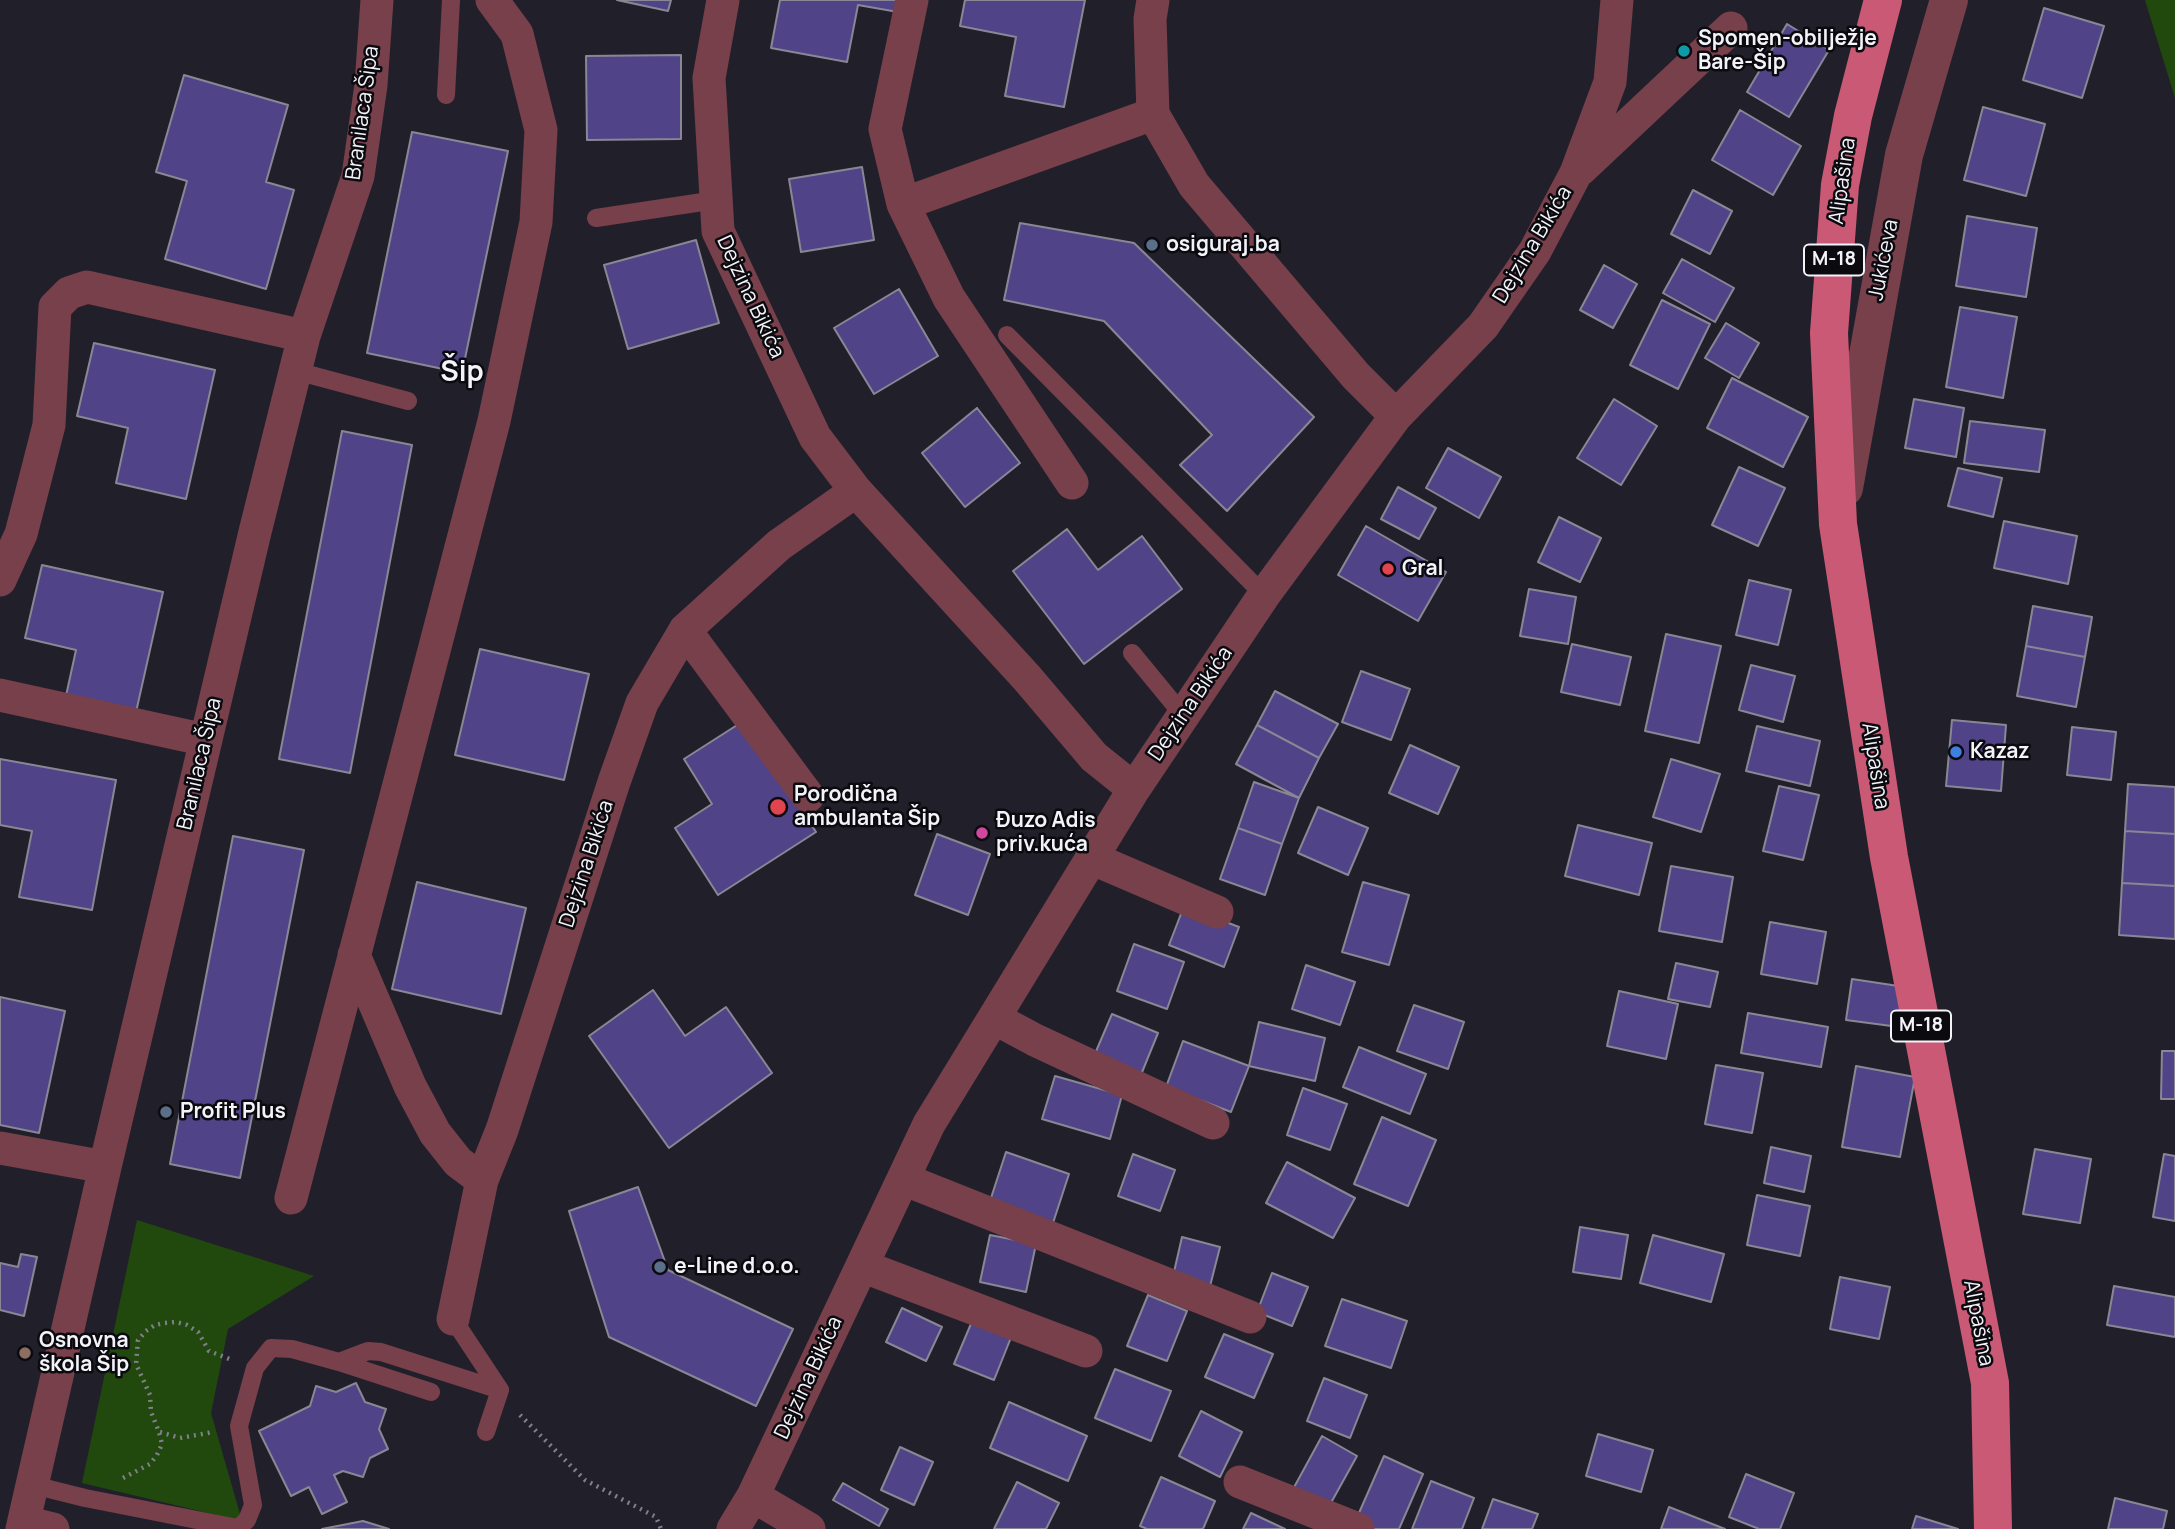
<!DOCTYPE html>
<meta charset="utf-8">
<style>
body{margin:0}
canvas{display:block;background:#21202a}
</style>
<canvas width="2175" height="1529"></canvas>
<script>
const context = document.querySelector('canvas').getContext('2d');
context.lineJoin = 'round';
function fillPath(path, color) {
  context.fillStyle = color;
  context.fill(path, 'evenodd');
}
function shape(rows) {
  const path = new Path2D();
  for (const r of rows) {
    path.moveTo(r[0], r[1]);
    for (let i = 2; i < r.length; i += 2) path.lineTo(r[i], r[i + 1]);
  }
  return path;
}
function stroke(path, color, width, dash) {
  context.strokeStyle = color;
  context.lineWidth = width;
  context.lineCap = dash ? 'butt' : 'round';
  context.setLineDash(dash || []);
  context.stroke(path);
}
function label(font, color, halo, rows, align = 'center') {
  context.font = font + ' Manrope,sans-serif';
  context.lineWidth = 5;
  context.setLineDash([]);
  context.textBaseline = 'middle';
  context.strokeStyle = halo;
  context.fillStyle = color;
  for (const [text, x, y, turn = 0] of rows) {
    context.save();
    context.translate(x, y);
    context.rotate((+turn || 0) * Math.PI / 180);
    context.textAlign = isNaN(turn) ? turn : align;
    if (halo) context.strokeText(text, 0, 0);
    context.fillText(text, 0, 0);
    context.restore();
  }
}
fillPath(shape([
 [2145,0,2175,0,2175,98],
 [137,1220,314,1276,228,1329,211,1413,242,1521,82,1483]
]), '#21480d');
const building = shape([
 [617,0,671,0,668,11,617,0],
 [780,0,900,0,898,12,858,5,847,62,771,48,780,0],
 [965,0,1085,0,1064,107,1005,96,1016,37,960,26,965,0],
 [2044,8,2104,26,2082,98,2023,80,2044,8],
 [1787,24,1829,50,1789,117,1747,92,1787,24],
 [681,55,681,139,587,140,586,56,681,55],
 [184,75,288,105,266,182,294,190,266,289,165,259,187,181,156,172,184,75],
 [1983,107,2045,124,2026,196,1964,180,1983,107],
 [1740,110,1801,146,1773,195,1712,160,1740,110],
 [412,132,508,151,462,373,367,353,412,132],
 [862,167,874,240,801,252,789,179,862,167],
 [1693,190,1732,211,1710,254,1671,234,1693,190],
 [1967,216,2037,228,2026,297,1956,286,1967,216],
 [1020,223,1134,243,1314,417,1227,511,1180,465,1212,435,1104,321,1004,300,1020,223],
 [696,240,719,323,628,349,604,265,696,240],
 [1682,259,1734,288,1715,322,1663,293,1682,259],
 [1604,265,1637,284,1613,328,1580,310,1604,265],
 [899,289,938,356,874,394,834,328,899,289],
 [1662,300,1710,324,1678,389,1630,365,1662,300],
 [1960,307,2017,317,2003,398,1946,387,1960,307],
 [1726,323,1759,343,1739,378,1705,358,1726,323],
 [94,343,215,370,186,499,116,483,128,428,77,416,94,343],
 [1732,378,1808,417,1783,467,1707,428,1732,378],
 [1614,399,1657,426,1621,485,1577,458,1614,399],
 [1914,399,1964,408,1956,457,1905,448,1914,399],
 [977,408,1020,463,965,507,922,453,977,408],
 [1970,421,2045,430,2039,472,1964,463,1970,421],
 [342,431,412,445,350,773,279,759,342,431],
 [1448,448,1501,477,1479,518,1426,488,1448,448],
 [1739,467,1785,488,1758,546,1712,525,1739,467],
 [1958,468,2002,478,1993,517,1948,506,1958,468],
 [1398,487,1436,508,1419,539,1381,519,1398,487],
 [1559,517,1601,538,1580,582,1538,562,1559,517],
 [2004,521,2077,536,2068,584,1994,568,2004,521],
 [1366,526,1446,572,1418,621,1338,575,1366,526],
 [1067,529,1098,570,1142,536,1182,589,1084,664,1013,571,1067,529],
 [42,565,163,592,134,721,64,705,76,650,25,638,42,565],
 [1749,580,1791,590,1778,645,1736,635,1749,580],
 [1529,589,1576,597,1568,644,1520,636,1529,589],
 [2033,606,2092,617,2085,657,2026,646,2033,606],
 [1666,634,1721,646,1699,743,1645,731,1666,634],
 [1572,644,1631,657,1620,705,1561,692,1572,644],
 [2026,646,2085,657,2076,707,2017,696,2026,646],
 [480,649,589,674,564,780,455,755,480,649],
 [1751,665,1795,676,1783,722,1739,710,1751,665],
 [1361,671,1410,689,1391,740,1342,722,1361,671],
 [1275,691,1338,724,1319,758,1257,725,1275,691],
 [745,720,816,832,718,895,675,828,712,804,684,759,745,720],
 [1952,720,2006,725,2001,791,1946,786,1952,720],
 [1257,725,1319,758,1299,798,1236,764,1257,725],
 [1757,726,1820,741,1810,786,1746,771,1757,726],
 [2072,727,2116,732,2111,780,2067,775,2072,727],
 [1410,745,1459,767,1438,814,1389,793,1410,745],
 [0,759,116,780,92,910,19,897,32,831,0,825,0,759],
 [1671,759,1720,774,1701,832,1653,817,1671,759],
 [1254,782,1299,798,1282,844,1238,828,1254,782],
 [2128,784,2175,787,2175,834,2125,831,2128,784],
 [1779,786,1819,795,1803,860,1763,851,1779,786],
 [1318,807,1368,828,1348,875,1298,853,1318,807],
 [1578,825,1652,843,1639,895,1565,876,1578,825],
 [1238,828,1282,844,1265,895,1220,879,1238,828],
 [2125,831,2175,834,2175,886,2122,883,2125,831],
 [937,834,990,854,968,915,915,895,937,834],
 [233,836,304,850,240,1178,170,1164,233,836],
 [1671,866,1733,877,1722,942,1659,931,1671,866],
 [417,882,526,908,501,1014,392,989,417,882],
 [1363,882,1409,895,1389,965,1342,952,1363,882],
 [2122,883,2175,886,2175,939,2119,935,2122,883],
 [1184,906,1239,927,1224,967,1169,945,1184,906],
 [1770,922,1826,932,1817,984,1761,974,1770,922],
 [1134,944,1184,962,1167,1009,1117,991,1134,944],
 [1676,963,1718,972,1710,1007,1668,999,1676,963],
 [1306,965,1355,982,1340,1025,1292,1009,1306,965],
 [1852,979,1905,987,1899,1027,1846,1020,1852,979],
 [653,990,685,1036,726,1007,772,1073,669,1148,589,1036,653,990],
 [1619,991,1678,1004,1666,1059,1607,1046,1619,991],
 [0,997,65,1011,39,1133,0,1125,0,997],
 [1414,1005,1464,1022,1448,1069,1397,1051,1414,1005],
 [1748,1013,1828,1027,1821,1067,1741,1053,1748,1013],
 [1112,1014,1158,1033,1138,1082,1091,1063,1112,1014],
 [1259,1022,1325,1038,1315,1081,1249,1066,1259,1022],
 [1183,1041,1249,1066,1231,1112,1166,1087,1183,1041],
 [1359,1047,1426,1074,1410,1114,1343,1087,1359,1047],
 [2162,1051,2175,1051,2175,1099,2161,1099,2162,1051],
 [1716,1065,1763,1073,1752,1133,1705,1124,1716,1065],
 [1856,1066,1915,1077,1900,1157,1842,1147,1856,1066],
 [1055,1076,1122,1095,1110,1139,1042,1119,1055,1076],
 [1303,1088,1347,1104,1330,1150,1287,1135,1303,1088],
 [1382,1117,1436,1140,1408,1206,1354,1184,1382,1117],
 [1771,1147,1811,1156,1804,1192,1764,1183,1771,1147],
 [2035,1149,2091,1159,2080,1223,2023,1214,2035,1149],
 [1006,1152,1069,1174,1053,1223,990,1201,1006,1152],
 [1133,1154,1175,1170,1160,1211,1118,1196,1133,1154],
 [2164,1154,2175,1156,2175,1221,2153,1217,2164,1154],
 [1287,1162,1355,1198,1333,1238,1266,1203,1287,1162],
 [638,1187,668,1270,793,1329,756,1406,609,1337,569,1211,638,1187],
 [1757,1195,1810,1206,1800,1256,1747,1245,1757,1195],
 [1580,1227,1628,1235,1621,1279,1573,1272,1580,1227],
 [990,1235,1036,1244,1026,1292,980,1282,990,1235],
 [1653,1235,1724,1254,1711,1302,1640,1283,1653,1235],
 [1182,1237,1220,1247,1208,1294,1171,1285,1182,1237],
 [21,1254,37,1257,24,1316,0,1310,0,1263,18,1267,21,1254],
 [1272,1273,1308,1287,1292,1326,1257,1312,1272,1273],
 [1840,1277,1890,1287,1879,1339,1830,1329,1840,1277],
 [2114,1286,2175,1297,2175,1337,2107,1325,2114,1286],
 [1148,1295,1187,1311,1167,1361,1127,1346,1148,1295],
 [1342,1299,1407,1321,1391,1368,1325,1346,1342,1299],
 [902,1308,942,1327,926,1361,886,1342,902,1308],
 [973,1319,1012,1335,994,1380,954,1364,973,1319],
 [1224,1334,1273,1354,1254,1398,1205,1377,1224,1334],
 [1115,1369,1171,1391,1151,1441,1095,1418,1115,1369],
 [1324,1378,1367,1395,1350,1438,1307,1421,1324,1378],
 [356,1383,365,1402,386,1409,379,1429,388,1449,370,1458,363,1477,343,1471,334,1475,347,1502,322,1514,309,1487,291,1496,259,1431,310,1406,316,1386,336,1392,356,1383],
 [1009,1402,1087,1436,1068,1481,990,1448,1009,1402],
 [1201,1411,1242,1432,1220,1477,1179,1456,1201,1411],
 [1598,1434,1653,1450,1641,1492,1586,1476,1598,1434],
 [1322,1436,1357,1456,1327,1510,1292,1491,1322,1436],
 [900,1447,933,1462,914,1505,881,1490,900,1447],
 [1384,1456,1423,1474,1399,1529,1372,1529,1355,1522,1384,1456],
 [1746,1474,1794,1493,1780,1529,1759,1529,1729,1517,1746,1474],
 [1161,1477,1215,1501,1203,1529,1147,1529,1140,1526,1161,1477],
 [1431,1481,1474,1498,1462,1529,1412,1529,1431,1481],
 [1017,1482,1059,1503,1046,1529,994,1529,1017,1482],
 [843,1483,888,1509,879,1526,833,1500,843,1483],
 [2115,1498,2167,1511,2163,1529,2108,1529,2115,1498],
 [1493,1499,1538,1514,1532,1529,1482,1529,1493,1499],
 [1669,1507,1725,1529,1661,1529,1669,1507],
 [1251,1513,1285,1529,1243,1529,1251,1513],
 [1916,1516,1958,1529,1912,1529,1916,1516],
 [363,1521,389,1529,322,1529,363,1521]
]);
fillPath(building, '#514388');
stroke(building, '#898794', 2);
stroke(shape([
 [520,1415,585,1480,656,1517,661,1529],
 [160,1432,180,1438,213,1432],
 [123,1478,150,1464,157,1455,162,1444,159,1432,151,1412,150,1395,136,1364,138,1340,146,1331,155,1325,165,1323,176,1322,187,1325,198,1332,209,1351,232,1360]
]), '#808089', 4.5, [2, 5]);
stroke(shape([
 [446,95,451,0],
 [596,218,716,200],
 [1007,335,1264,595],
 [296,371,408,401],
 [1132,653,1183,715],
 [453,1319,500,1390],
 [339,1362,431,1392],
 [33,1485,85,1498,238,1528,247,1520,253,1505,239,1426,255,1368,271,1348,292,1349,339,1362,368,1351,381,1352,500,1390,486,1432]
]), '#77404b', 18);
stroke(shape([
 [723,0,709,78,718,231,815,437,856,491,1027,678,1094,757,1134,789],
 [1153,0,1150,19,1153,114,1194,185,1356,376,1396,416],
 [1581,169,1731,28],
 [903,204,885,129,912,0],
 [1072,483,949,298,903,204,1153,114],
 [0,580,21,534,37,472,49,425,55,307,69,293,87,287,304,336],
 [685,630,808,796],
 [0,695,206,740],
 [1091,858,1217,912],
 [354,955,410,1086,435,1133,458,1162,482,1180],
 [994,1018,1035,1040,1213,1123],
 [0,1148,105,1167],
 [903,1179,1250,1317],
 [291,1198,494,421,536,222,541,130,517,34,492,0],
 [862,1266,1086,1351],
 [453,1319,482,1180,502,1130,614,782,642,703,685,630,779,545,856,491],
 [1240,1482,1358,1529],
 [753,1496,809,1529],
 [24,1522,53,1529],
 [22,1529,105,1167,255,532,304,336,358,176,371,85,377,0],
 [733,1529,753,1496,929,1124,1134,789,1264,595,1396,416,1483,326,1535,251,1576,173,1610,82,1617,0]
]), '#77404b', 33);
stroke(shape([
 [1844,488,1904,155,1949,0]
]), '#77404b', 38);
stroke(shape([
 [1883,0,1853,116,1840,185,1829,333,1838,524,1889,857,1990,1383,1993,1529]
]), '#ca5975', 38);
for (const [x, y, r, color] of [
 [1684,51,7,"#0f9aa8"],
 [1152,245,7,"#5c6f8a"],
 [1388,569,7,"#e0444e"],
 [1956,752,7,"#3f7fe0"],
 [778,807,9,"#e0444e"],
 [982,833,7,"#d1479c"],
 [166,1112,7,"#5c6f8a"],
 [660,1267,7,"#5c6f8a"],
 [25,1353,7,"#8d6e63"]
]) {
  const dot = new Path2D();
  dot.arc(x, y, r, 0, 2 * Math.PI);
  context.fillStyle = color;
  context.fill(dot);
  stroke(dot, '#0b0a0f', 2.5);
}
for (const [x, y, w] of [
 [1834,260,60],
 [1921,1026,60]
]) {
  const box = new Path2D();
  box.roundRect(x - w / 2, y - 15.5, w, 31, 5);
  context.fillStyle = '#0b0a0f';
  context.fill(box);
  stroke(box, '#f3f3fa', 2);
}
label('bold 19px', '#f3f3fa', null, [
 ["M-18",1834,260],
 ["M-18",1921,1026]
]);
label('bold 21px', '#f3f3fa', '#0b0a0f', [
 ["Spomen-obilježje",1698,39],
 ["Bare-Šip",1698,63],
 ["osiguraj.ba",1166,245],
 ["Gral",1402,569],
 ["Kazaz",1970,752],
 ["Porodična",794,795],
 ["ambulanta Šip",794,819],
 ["Đuzo Adis",996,821],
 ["priv.kuća",996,845],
 ["Profit Plus",180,1112],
 ["e-Line d.o.o.",674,1267],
 ["Osnovna",39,1341],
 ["škola Šip",39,1365]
], 'left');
label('21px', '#f3f3fa', '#0b0a0f', [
 ["Branilaca Šipa",363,113,-82],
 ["Alipašina",1843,181,-82],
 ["Dejzina Bikića",1533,245,-59],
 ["Jukićeva",1884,260,-79],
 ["Dejzina Bikića",750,297,65],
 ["Dejzina Bikića",1191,704,-56],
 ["Branilaca Šipa",200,764,-77],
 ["Alipašina",1875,766,81],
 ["Dejzina Bikića",587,864,-72],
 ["Alipašina",1978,1323,79],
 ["Dejzina Bikića",809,1378,-65]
]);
label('bold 28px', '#f3f3fa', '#0b0a0f', [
 ["Šip",462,373]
]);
</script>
